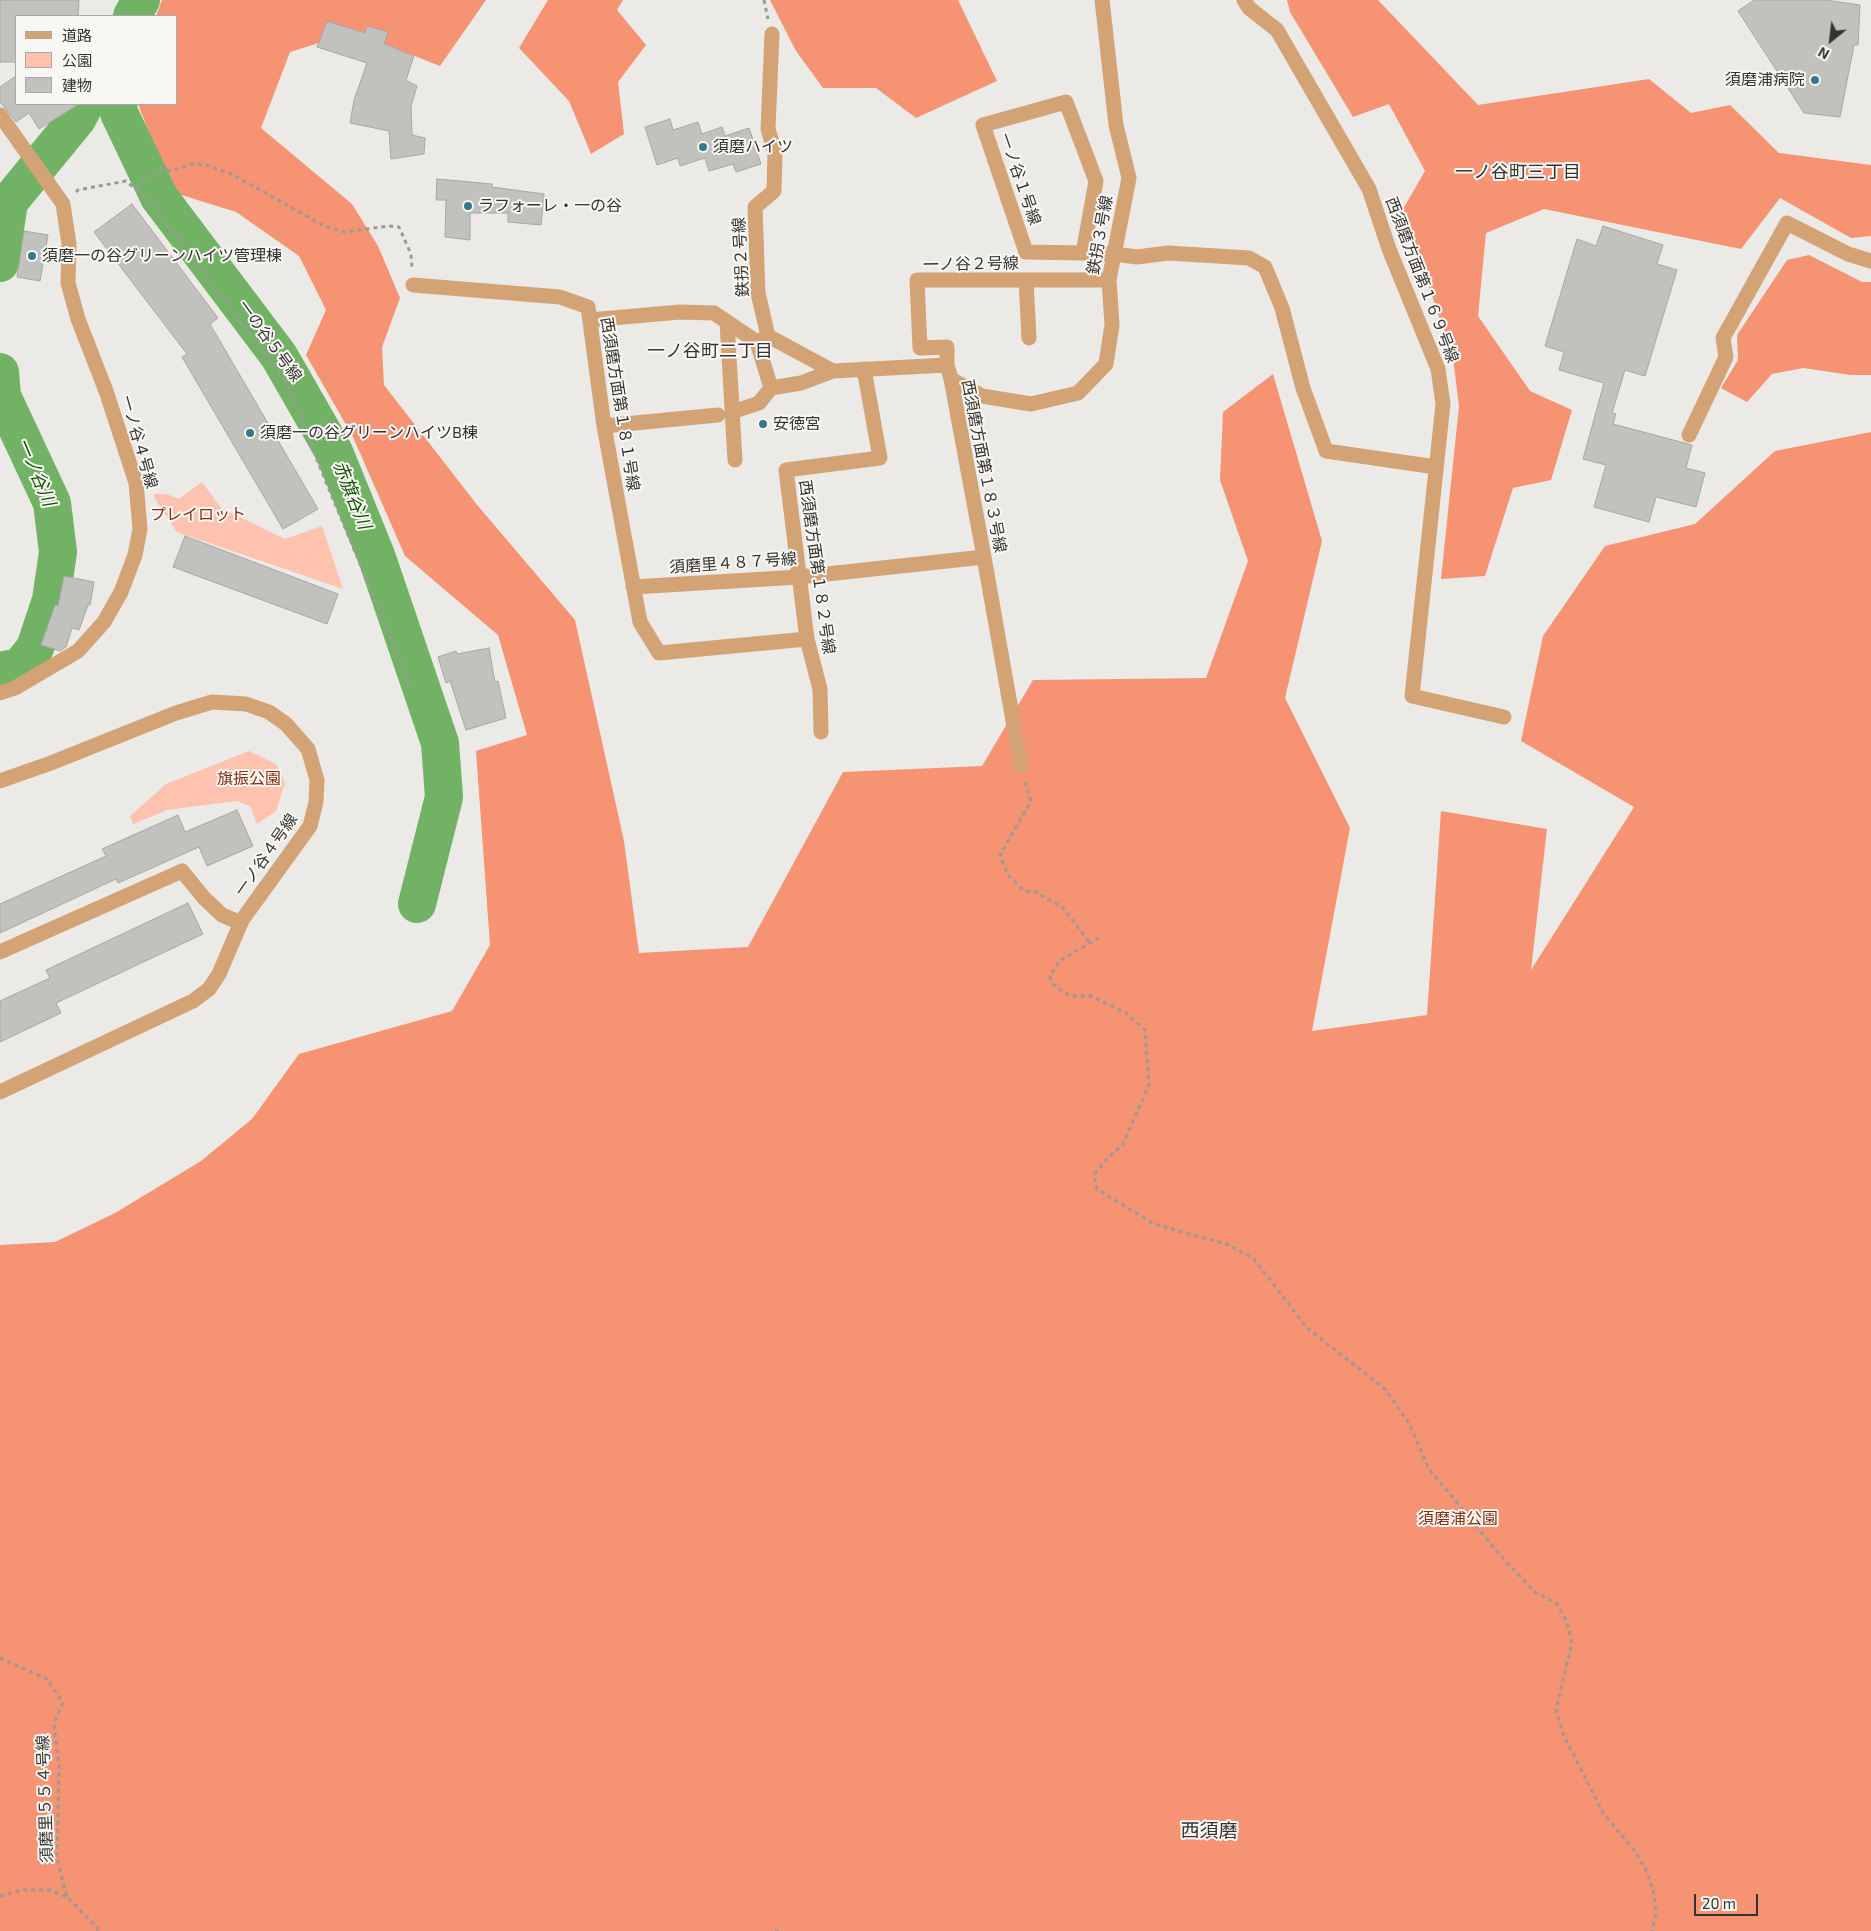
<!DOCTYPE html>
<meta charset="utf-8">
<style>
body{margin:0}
#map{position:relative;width:1871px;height:1931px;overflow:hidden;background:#ebeae6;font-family:"Exo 2","Noto Sans JP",sans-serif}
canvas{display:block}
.legend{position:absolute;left:15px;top:15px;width:162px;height:90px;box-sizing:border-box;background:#f8f7f4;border:1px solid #aaa9a6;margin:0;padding:6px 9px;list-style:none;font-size:15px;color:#343332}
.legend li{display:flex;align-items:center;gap:10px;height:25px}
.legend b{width:25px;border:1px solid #aaa9a6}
.north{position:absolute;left:1806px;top:15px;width:50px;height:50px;-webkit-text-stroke:4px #f8f7f4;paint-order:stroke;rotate:209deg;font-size:14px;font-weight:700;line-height:20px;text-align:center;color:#343332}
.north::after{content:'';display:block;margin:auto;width:18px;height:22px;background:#343332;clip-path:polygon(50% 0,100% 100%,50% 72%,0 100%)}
.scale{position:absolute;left:1694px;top:1894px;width:64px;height:22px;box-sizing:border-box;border:2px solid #343332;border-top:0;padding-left:6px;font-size:15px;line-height:18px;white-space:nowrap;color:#343332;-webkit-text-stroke:4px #f8f7f4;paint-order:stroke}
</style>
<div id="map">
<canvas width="1871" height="1931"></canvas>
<ul class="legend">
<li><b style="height:6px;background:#d4a375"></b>道路</li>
<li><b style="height:14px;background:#fec2ae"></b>公園</li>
<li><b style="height:14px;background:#c1c2be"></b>建物</li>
</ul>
<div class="north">N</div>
<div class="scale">20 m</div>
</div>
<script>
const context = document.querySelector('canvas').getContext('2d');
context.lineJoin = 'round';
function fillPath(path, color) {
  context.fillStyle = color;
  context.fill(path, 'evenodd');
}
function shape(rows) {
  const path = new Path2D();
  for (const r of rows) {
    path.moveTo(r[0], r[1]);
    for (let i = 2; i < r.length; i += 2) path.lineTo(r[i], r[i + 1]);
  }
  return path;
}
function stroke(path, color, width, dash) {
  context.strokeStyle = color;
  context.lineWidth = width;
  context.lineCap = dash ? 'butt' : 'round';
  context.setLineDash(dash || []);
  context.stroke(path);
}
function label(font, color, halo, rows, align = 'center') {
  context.font = font + ' "Exo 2","Noto Sans JP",sans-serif';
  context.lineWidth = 4;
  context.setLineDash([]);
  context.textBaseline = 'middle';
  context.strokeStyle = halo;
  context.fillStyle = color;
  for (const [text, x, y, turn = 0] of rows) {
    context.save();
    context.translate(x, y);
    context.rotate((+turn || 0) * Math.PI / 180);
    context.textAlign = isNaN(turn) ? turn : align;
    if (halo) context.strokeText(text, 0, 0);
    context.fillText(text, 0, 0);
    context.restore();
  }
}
fillPath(shape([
 [202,482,221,508,285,539,322,526,343,589,177,532,155,499,154,494,167,494,179,499],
 [249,751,276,764,285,783,276,811,257,824,250,806,237,801,167,810,133,824,130,816,166,784]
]), '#fec2ae');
fillPath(shape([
 [162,0,486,0,440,66,354,32,290,52,261,128,352,204,378,246,400,298,382,347,384,385,478,506,575,620,624,841,639,953,748,947,843,772,982,766,1033,680,1206,678,1248,561,1220,480,1223,412,1273,374,1322,541,1285,698,1350,828,1312,1031,1427,1015,1441,811,1547,829,1531,970,1634,807,1521,741,1543,636,1605,546,1695,524,1775,451,1871,432,1871,1931,0,1931,0,1245,55,1242,115,1213,201,1161,252,1119,299,1054,452,1011,490,945,476,751,527,735,498,635,405,556,353,437,306,355,326,310,299,256,236,212,172,192,138,104,176,104,176,16,156,16],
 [548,0,623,0,617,10,646,45,618,82,624,134,591,154,569,101,519,48],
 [770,0,958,0,997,81,916,118,876,88,823,88,796,51],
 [1287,0,1378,0,1478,105,1649,79,1691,113,1730,105,1779,153,1871,165,1871,236,1851,238,1780,198,1741,249,1544,209,1486,233,1478,316,1530,391,1572,410,1551,480,1513,488,1485,576,1441,579,1459,406,1453,358,1403,209,1425,171,1389,104,1353,117,1290,12],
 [1809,255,1862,282,1871,282,1871,375,1851,375,1803,368,1772,374,1747,402,1721,388,1738,360,1737,335,1787,260]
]), '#f59373');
stroke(shape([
 [132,16,141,0],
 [118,104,119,113,159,197,279,356,334,452,377,558,440,743,444,797,417,904],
 [0,263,9,202,77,119,85,104],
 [0,372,2,396,52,503,58,552,51,600,35,648,20,667,0,671]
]), '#72b264', 38);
const building = shape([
 [0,0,79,0,78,16,16,16,16,62,0,62,0,0],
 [1754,0,1826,0,1860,5,1858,45,1854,45,1840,117,1804,113,1738,11,1754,0],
 [327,21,365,33,367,26,388,32,384,44,414,56,406,80,417,86,411,106,412,135,425,138,424,154,391,159,389,131,350,123,354,100,367,63,317,47,327,21],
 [16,76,16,104,79,104,39,129,29,113,16,122,0,102,0,87,16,76],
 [670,119,673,130,698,122,702,134,722,127,725,136,749,128,761,164,736,172,733,164,709,171,705,158,680,166,678,158,657,165,645,127,670,119],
 [437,179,492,184,492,187,544,194,541,225,508,222,508,213,470,213,470,240,445,237,446,200,436,200,437,179],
 [132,204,218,318,210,324,318,509,283,529,182,357,187,354,94,232,132,204],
 [1603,226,1663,245,1657,264,1677,270,1645,376,1625,370,1612,413,1616,414,1613,424,1692,445,1686,468,1705,473,1696,507,1656,497,1649,522,1594,507,1606,465,1583,459,1604,383,1559,370,1564,352,1545,346,1577,239,1596,246,1603,226],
 [24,231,48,235,40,281,17,277,24,231],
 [185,536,338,594,327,624,173,567,185,536],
 [64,576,94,582,90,605,88,605,79,630,72,628,66,647,60,651,41,645,55,605,58,606,64,576],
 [489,648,495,682,498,681,506,718,466,730,450,681,446,683,438,657,456,651,457,654,489,648],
 [237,810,253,846,207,866,199,847,118,883,116,879,0,933,0,904,106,856,102,849,178,815,185,832,237,810],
 [188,903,203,934,56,1003,61,1013,0,1042,0,1001,50,978,46,970,188,903]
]);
fillPath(building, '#c1c2be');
stroke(building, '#a6a7a3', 1);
stroke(shape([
 [764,0,768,19],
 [135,189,142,181,160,168,170,171,193,164,206,165,232,174,324,226,345,232,389,226,399,227,411,254,412,269],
 [76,192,78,190,126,181,149,200,289,386,321,470,412,689],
 [1025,782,1031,801,1000,855,1008,875,1024,891,1036,892,1063,908,1090,943],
 [1099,938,1059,961,1050,977,1052,984,1070,996,1091,996,1126,1013,1145,1030,1149,1085,1123,1144,1107,1159,1094,1175,1097,1189,1154,1224,1229,1245,1254,1259,1307,1328,1385,1389,1409,1423,1429,1469,1501,1556,1535,1592,1557,1604,1567,1622,1572,1642,1556,1710,1564,1736,1603,1813,1635,1851,1647,1872,1654,1894,1656,1914,1652,1931],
 [0,1658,47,1679,63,1703,54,1724,59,1766,57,1859,67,1897,97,1927,98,1931],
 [0,1896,22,1890,50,1890,67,1897],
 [775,1931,780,1931]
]), '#9b9a97', 3, [4, 4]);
stroke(shape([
 [1244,0,1249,8,1277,30,1369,189,1389,249,1438,369,1443,404,1412,696,1504,717],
 [0,115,63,204,69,244,68,283,78,319,106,391,136,483,140,529,135,555,121,592,104,622,78,651,15,688,0,693],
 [1083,253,1096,181,1066,102,983,125,1026,252,1083,253,1114,254,1137,257,1168,253,1249,258,1265,267,1282,308,1303,388,1326,451,1436,467],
 [1026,280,1029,338],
 [413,285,560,297,588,307,604,426,640,622,659,653,807,639],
 [590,320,680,312,714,313,757,342,768,336,833,371,947,365],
 [727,322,735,460],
 [768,336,758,293,755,207,774,191,775,153,768,129,772,34],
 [757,342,771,388],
 [951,379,982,396,1031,404,1078,393,1106,364,1112,325,1109,280,1129,178,1116,125,1102,0],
 [732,412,759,403,771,388,801,383,833,371],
 [604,426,718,415],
 [1689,435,1726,357,1723,338,1787,223,1848,254,1871,261],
 [633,587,799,577,984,557],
 [821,732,820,689,807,639,786,470,880,458,864,369],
 [1021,766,984,557,951,379,947,365,947,347,920,348,917,280,1109,280],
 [0,781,51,763,176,713,212,702,246,704,269,712,286,724,308,749,317,780,316,802,310,826,242,920,219,974,209,989,193,1001,0,1092],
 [0,952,182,871,204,898,222,915,241,923]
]), '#d4a375', 15);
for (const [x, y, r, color] of [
 [1815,80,5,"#357889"],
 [703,147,5,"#357889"],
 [468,206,5,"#357889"],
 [32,256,5,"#357889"],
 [763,424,5,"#357889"],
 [250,433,5,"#357889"]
]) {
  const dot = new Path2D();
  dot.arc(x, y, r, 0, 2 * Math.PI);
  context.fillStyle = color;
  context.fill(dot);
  stroke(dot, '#f8f7f4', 2);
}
label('16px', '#343332', '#f8f7f4', [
 ["須磨浦病院",1805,80,"right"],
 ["須磨ハイツ",713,147],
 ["ラフォーレ・一の谷",478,206],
 ["須磨一の谷グリーンハイツ管理棟",42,256],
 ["安徳宮",773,424],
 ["須磨一の谷グリーンハイツB棟",260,433]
], 'left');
label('16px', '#343332', '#f8f7f4', [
 ["一ノ谷１号線",1020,179,71],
 ["鉄拐３号線",1100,235,-80],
 ["鉄拐２号線",741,257,-93],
 ["一ノ谷２号線",971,264,-1],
 ["西須磨方面第１６９号線",1422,280,69],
 ["一の谷５号線",270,341,54],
 ["西須磨方面第１８１号線",620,404,81],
 ["一ノ谷４号線",139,442,74],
 ["西須磨方面第１８３号線",984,466,79],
 ["須磨里４８７号線",733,563,-4],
 ["西須磨方面第１８２号線",817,567,82],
 ["一ノ谷４号線",266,855,-55],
 ["須磨里５５４号線",45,1799,-92]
]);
label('16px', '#852f0e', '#f8f7f4', [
 ["プレイロット",198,515],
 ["旗振公園",249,779],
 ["須磨浦公園",1458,1519]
]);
label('18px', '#343332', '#f8f7f4', [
 ["一ノ谷町三丁目",1518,172],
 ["一ノ谷町二丁目",710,351]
]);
label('italic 18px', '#135300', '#f8f7f4', [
 ["一ノ谷川",36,472,67],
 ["赤旗谷川",352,495,68]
]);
label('19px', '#343332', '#f8f7f4', [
 ["西須磨",1209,1831]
]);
</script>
